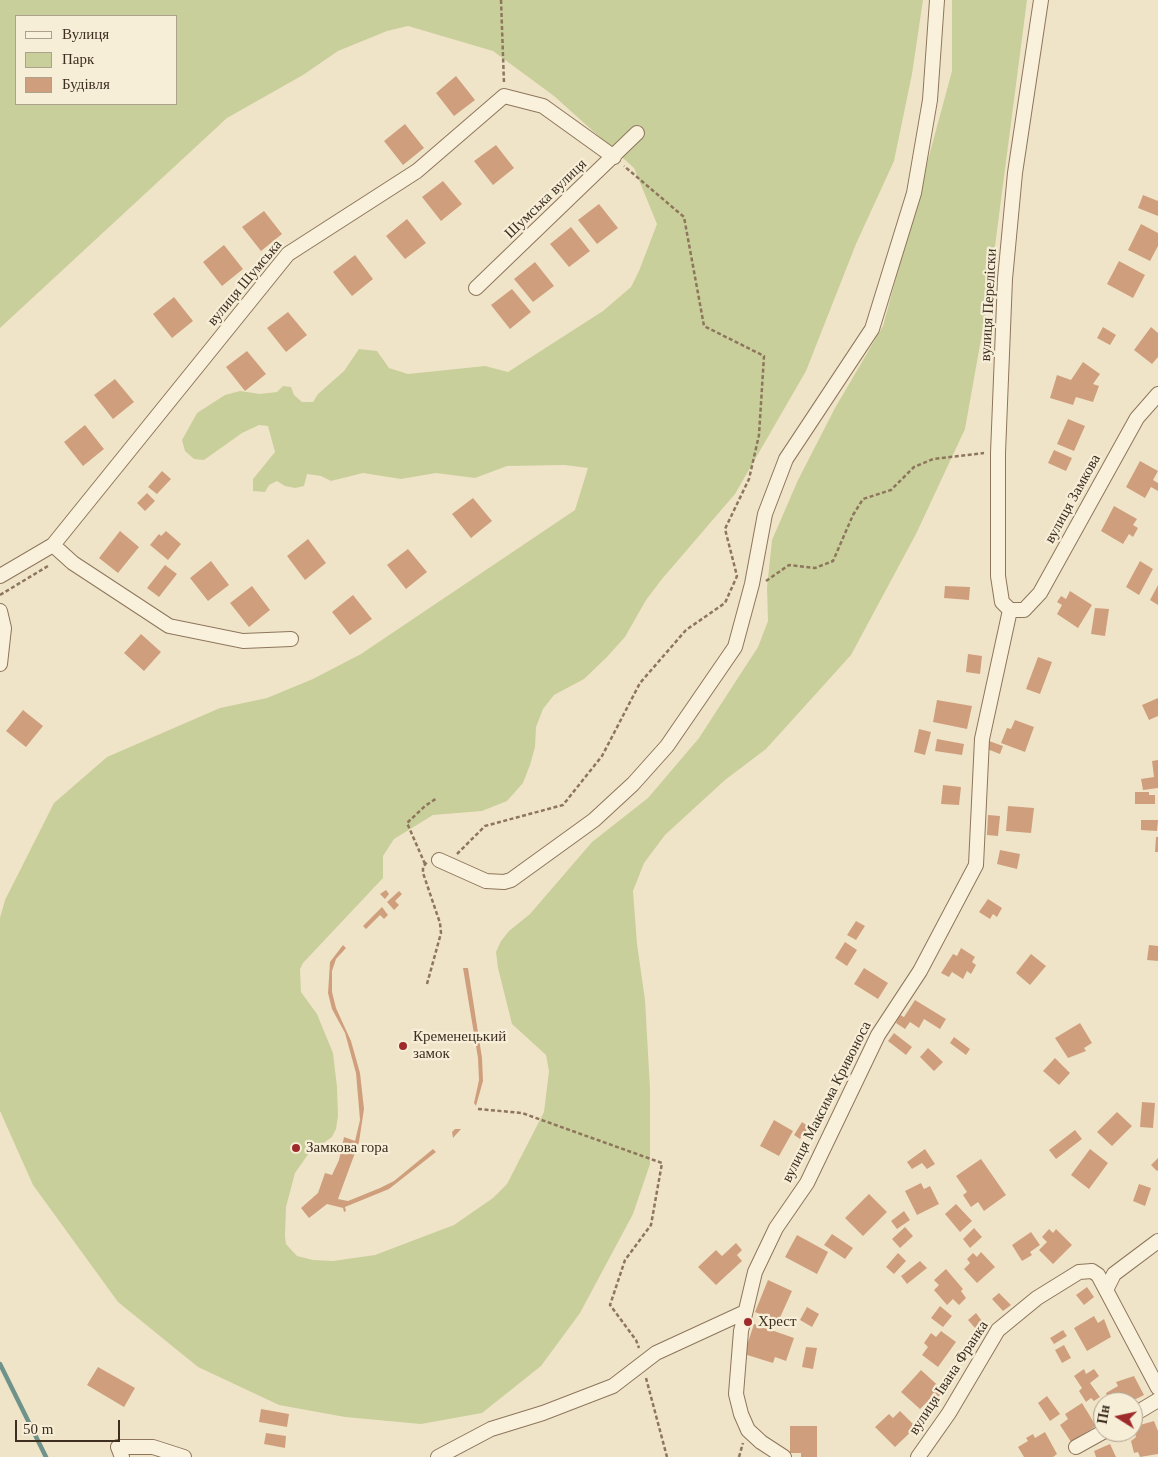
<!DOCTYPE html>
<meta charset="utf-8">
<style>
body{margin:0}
#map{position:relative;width:1158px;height:1457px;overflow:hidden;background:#f0e4c8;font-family:Georgia,serif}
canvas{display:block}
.legend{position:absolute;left:15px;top:15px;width:162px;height:90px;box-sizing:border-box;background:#f7eed8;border:1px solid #ada18e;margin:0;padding:6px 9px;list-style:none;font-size:15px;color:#3d2e20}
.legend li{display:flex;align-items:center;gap:10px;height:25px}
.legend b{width:25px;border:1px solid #ada18e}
.north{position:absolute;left:1093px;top:1392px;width:50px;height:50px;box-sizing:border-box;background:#f7eed8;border:1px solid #ada18e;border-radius:50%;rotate:280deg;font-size:14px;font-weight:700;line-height:20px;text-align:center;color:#3d2e20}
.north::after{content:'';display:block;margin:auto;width:18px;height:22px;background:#9e2a2b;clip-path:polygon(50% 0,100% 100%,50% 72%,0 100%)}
.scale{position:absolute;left:15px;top:1420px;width:105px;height:22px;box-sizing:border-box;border:2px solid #3d2e20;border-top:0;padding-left:6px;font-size:15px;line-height:18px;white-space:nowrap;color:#3d2e20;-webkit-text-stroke:4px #f7eed8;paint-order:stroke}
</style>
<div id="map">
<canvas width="1158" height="1457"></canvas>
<ul class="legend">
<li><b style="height:6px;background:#faf1dc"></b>Вулиця</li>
<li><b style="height:14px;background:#c9cf9b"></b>Парк</li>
<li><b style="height:14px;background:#cf9f7d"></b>Будівля</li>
</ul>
<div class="north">Пн</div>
<div class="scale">50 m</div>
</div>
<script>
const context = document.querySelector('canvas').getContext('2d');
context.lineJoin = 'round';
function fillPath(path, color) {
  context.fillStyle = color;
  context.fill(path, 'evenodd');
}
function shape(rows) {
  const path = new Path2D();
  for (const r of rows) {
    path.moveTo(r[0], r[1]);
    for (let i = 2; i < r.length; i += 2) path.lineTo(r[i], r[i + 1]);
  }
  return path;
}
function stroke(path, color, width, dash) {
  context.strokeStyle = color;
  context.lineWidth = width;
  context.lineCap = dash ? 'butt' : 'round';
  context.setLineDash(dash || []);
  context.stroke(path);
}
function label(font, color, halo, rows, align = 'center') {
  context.font = font + ' Georgia,serif';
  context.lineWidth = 4.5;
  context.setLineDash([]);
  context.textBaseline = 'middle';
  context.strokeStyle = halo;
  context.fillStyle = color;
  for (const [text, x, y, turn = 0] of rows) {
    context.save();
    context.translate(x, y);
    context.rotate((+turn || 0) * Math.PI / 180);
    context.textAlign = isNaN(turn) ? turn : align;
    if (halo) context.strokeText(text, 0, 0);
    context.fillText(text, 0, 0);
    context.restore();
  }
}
fillPath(shape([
 [0,0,923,0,912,74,894,161,856,244,806,371,735,494,662,579,646,600,625,637,606,658,584,679,554,695,543,709,536,727,535,747,530,765,523,783,507,801,482,811,433,815,394,839,383,856,383,878,303,963,300,969,301,992,317,1014,333,1053,337,1087,338,1116,336,1129,332,1137,309,1153,295,1173,286,1207,285,1236,286,1244,297,1256,313,1260,333,1261,375,1255,454,1225,493,1198,507,1184,544,1112,549,1071,546,1055,512,1024,498,968,496,952,501,941,509,931,530,914,592,842,648,798,699,738,758,647,768,621,767,588,772,540,798,480,835,408,883,326,952,71,952,0,1027,0,988,300,965,429,916,534,851,655,766,749,725,780,665,835,644,863,633,891,637,944,645,1000,650,1088,650,1164,633,1214,580,1313,541,1366,482,1413,421,1424,345,1417,279,1405,198,1367,118,1302,33,1185,0,1111,0,918,5,900,54,803,107,757,220,708,267,698,313,679,361,654,575,510,588,468,565,465,507,466,475,478,436,473,401,479,363,473,331,481,321,476,307,474,304,486,295,488,285,486,277,481,269,485,265,492,253,491,253,479,275,452,268,426,259,425,242,433,204,460,194,459,185,451,182,440,197,413,225,395,240,391,260,394,277,392,283,386,291,387,294,395,302,402,313,402,318,394,344,371,359,349,377,351,389,368,408,374,485,366,508,372,603,311,631,287,639,271,657,224,634,168,554,96,493,51,408,26,387,31,338,51,303,75,227,118,0,328],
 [16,16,176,16,176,104,16,104]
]), '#c9cf9b');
stroke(shape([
 [0,1364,46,1457]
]), '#6f938a', 4.5);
fillPath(shape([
 [456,76,475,100,454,116,436,93],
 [405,124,424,148,403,165,384,141],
 [496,145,514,168,493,185,474,161],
 [443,181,462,204,441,221,422,197],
 [1143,195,1158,201,1158,216,1138,208],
 [599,204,618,228,597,244,578,220],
 [264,211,282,234,261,251,242,227],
 [407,219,426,243,405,259,386,236],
 [1141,224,1158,233,1158,246,1150,261,1128,250],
 [571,227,590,251,569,267,550,244],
 [224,245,243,269,222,286,203,262],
 [355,255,373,279,352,296,333,272],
 [1119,261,1145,275,1133,298,1107,284],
 [535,262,554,286,533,302,514,279],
 [512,289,531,312,510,329,491,305],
 [174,297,193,321,172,338,153,314],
 [288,312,307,335,286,352,267,328],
 [1103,327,1116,335,1110,345,1097,338],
 [1151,327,1158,333,1158,357,1152,364,1134,350],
 [247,351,266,374,245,391,226,367],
 [1083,362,1100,374,1093,384,1099,386,1093,402,1076,397,1073,405,1050,398,1057,375,1071,380],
 [115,379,134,402,113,419,94,395],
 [1068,419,1085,426,1074,451,1057,444],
 [85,425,104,449,83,466,64,442],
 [1054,450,1072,458,1066,471,1048,463],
 [1140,461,1158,471,1153,480,1158,483,1158,491,1151,487,1145,498,1126,487],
 [162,471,171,479,157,494,148,487],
 [147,493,155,501,145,511,137,503],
 [473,498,492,521,471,538,452,514],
 [1114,506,1137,519,1133,525,1138,528,1133,537,1129,534,1123,544,1101,531],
 [120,531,139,547,118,573,99,558],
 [166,531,181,544,168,560,150,545,159,534,161,536],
 [308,539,326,563,305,580,287,556],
 [408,549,427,572,406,589,387,565],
 [211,561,229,585,208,601,190,578],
 [1140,561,1153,569,1139,595,1126,587],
 [165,565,177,574,159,597,147,588],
 [1158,585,1158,605,1150,600],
 [252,586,270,610,249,627,230,603],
 [945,586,970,587,969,600,944,598],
 [1070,591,1092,605,1078,628,1057,614,1062,605,1057,602,1061,596,1066,599],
 [353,595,372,619,350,635,332,612],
 [1095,608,1109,609,1105,636,1091,634],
 [141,634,161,652,144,671,124,653],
 [968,654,982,656,980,674,966,672],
 [1038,657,1052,662,1040,694,1026,689],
 [1158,698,1158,716,1149,720,1142,705],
 [937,700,972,706,967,729,933,722],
 [23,710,43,726,26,747,6,731],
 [1015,720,1034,727,1025,752,1001,743,1007,728,1011,729],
 [919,729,931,732,925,755,914,752],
 [937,739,964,744,962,755,935,751],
 [989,741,1003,746,1000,754,987,749],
 [1158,760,1158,788,1143,790,1141,779,1154,777,1152,761],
 [943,785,961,787,959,805,941,804],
 [1135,792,1149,792,1149,795,1155,795,1155,804,1135,804],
 [1008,806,1034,808,1031,833,1006,831],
 [988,815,1000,816,998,836,987,835],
 [1141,820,1158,820,1157,831,1141,830],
 [1156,837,1158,837,1158,852,1155,852],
 [1000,850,1020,854,1017,869,997,864],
 [386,890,389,894,385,899,380,894],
 [399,891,402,894,395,901,399,905,394,910,387,902],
 [988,899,1002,908,997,917,993,914,990,919,979,912],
 [382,907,388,915,384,919,380,915,366,929,363,926],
 [856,921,865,926,856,940,847,935],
 [845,942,857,950,847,966,835,958],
 [343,945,346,948,336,959,332,971,332,992,336,1008,351,1041,360,1073,364,1109,359,1142,338,1199,348,1201,380,1188,394,1181,433,1149,436,1152,389,1189,345,1207,346,1211,344,1212,343,1208,327,1204,309,1218,301,1208,318,1193,325,1173,332,1175,339,1160,344,1137,355,1141,360,1120,356,1073,345,1033,332,1009,328,993,330,962],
 [1149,945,1158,946,1158,961,1147,960],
 [961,948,975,957,972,962,976,965,971,974,967,971,963,979,952,972,949,977,941,973,953,954,957,956],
 [1031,954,1046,966,1030,985,1016,973],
 [463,968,468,968,482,1058,483,1081,476,1106,474,1103,479,1080,478,1058],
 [864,968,888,983,878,999,854,984],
 [915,1000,946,1019,940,1029,924,1019,919,1028,910,1022,905,1029,896,1023,900,1015,904,1017],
 [1080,1023,1092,1043,1084,1048,1086,1051,1068,1058,1055,1038],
 [894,1033,912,1047,906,1055,888,1041],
 [954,1037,970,1049,966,1055,950,1043],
 [928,1048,943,1062,934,1071,920,1057],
 [1055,1058,1070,1073,1059,1085,1043,1071],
 [1142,1102,1155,1103,1153,1128,1140,1127],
 [1117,1112,1132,1126,1112,1146,1097,1132],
 [774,1120,793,1131,779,1156,760,1146],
 [802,1122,809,1127,800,1139,794,1135],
 [455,1129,461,1129,453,1138,452,1132],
 [1075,1130,1082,1139,1056,1159,1049,1150],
 [925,1149,935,1164,927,1169,922,1163,912,1169,907,1162],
 [1090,1149,1108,1163,1089,1189,1071,1175],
 [1158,1158,1158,1170,1157,1171,1151,1165],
 [981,1159,1006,1195,984,1211,978,1202,971,1207,963,1195,967,1192,956,1176],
 [921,1183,924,1189,930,1186,939,1204,917,1215,905,1191],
 [1139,1184,1151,1188,1145,1206,1133,1201],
 [869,1194,887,1212,863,1236,845,1218],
 [956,1204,972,1221,960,1232,945,1214],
 [904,1211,910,1220,897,1229,891,1221],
 [905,1227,913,1236,900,1248,892,1239],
 [974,1228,982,1237,970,1248,963,1239],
 [1049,1229,1053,1233,1056,1229,1072,1245,1053,1264,1039,1250,1047,1242,1042,1237],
 [1031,1232,1040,1245,1030,1252,1032,1255,1022,1261,1012,1245],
 [832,1234,853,1248,845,1259,824,1245],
 [797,1235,828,1252,817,1274,785,1257],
 [736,1243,742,1250,737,1255,742,1261,716,1285,698,1267,716,1250,722,1256],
 [981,1252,995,1267,977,1283,964,1269,970,1263,967,1259,973,1253,977,1257],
 [898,1253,906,1261,894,1274,886,1267],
 [920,1261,927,1268,907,1284,901,1276],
 [946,1269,963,1289,961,1291,966,1298,959,1305,953,1299,947,1305,934,1290,939,1285,934,1280],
 [768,1280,792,1291,778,1322,755,1312],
 [1087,1287,1094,1297,1084,1305,1076,1295],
 [999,1293,1011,1305,1003,1311,992,1299],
 [940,1306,952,1316,943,1327,931,1318],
 [807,1307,819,1314,812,1327,800,1320],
 [976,1313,985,1325,980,1328,978,1326,975,1328,968,1320],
 [1094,1316,1098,1323,1104,1319,1111,1337,1087,1351,1074,1328],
 [754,1324,794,1338,786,1361,775,1357,773,1363,744,1354],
 [1063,1330,1067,1336,1054,1344,1050,1338],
 [941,1331,956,1342,938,1367,922,1355,928,1347,924,1343,931,1333,936,1337],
 [1064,1345,1071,1358,1062,1363,1055,1350],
 [806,1347,817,1348,813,1369,802,1367],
 [98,1367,135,1388,124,1407,87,1385],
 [1084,1369,1086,1374,1094,1369,1099,1376,1090,1383,1100,1397,1094,1401,1091,1398,1086,1402,1079,1391,1082,1388,1074,1376],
 [921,1370,944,1391,930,1405,927,1402,920,1409,901,1392],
 [1134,1376,1144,1395,1130,1402,1110,1402,1106,1393,1118,1386,1116,1382],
 [1047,1396,1060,1414,1050,1421,1038,1403],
 [1082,1403,1096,1426,1071,1442,1060,1425,1068,1419,1065,1414],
 [261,1409,289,1414,287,1427,259,1422],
 [900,1411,916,1427,895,1447,875,1427,889,1414,893,1418],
 [1154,1421,1158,1431,1158,1454,1140,1457,1138,1452,1134,1453,1131,1441,1136,1437,1133,1427],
 [790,1426,817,1426,817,1457,801,1457,801,1453,790,1453],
 [1045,1432,1057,1454,1053,1457,1024,1457,1018,1447,1028,1441,1026,1438,1033,1434,1035,1438],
 [266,1433,286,1436,285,1448,264,1444],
 [1110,1444,1116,1457,1096,1457,1094,1451]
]), '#cf9f7d');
const minor = shape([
 [476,288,637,133],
 [53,545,73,563,169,626,243,641,291,639],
 [0,576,53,545,288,254,417,171,504,96,543,106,614,157],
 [1010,610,1002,602,998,576,998,453,1005,279,1015,173,1041,0],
 [1010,610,1024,610,1040,593,1137,418,1158,394],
 [0,611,4,628,0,664],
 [439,860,486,881,504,882,511,880,594,820,633,784,667,746,735,647,752,584,765,514,786,459,872,329,914,193,930,100,937,0],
 [1158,1241,1114,1274,1106,1290,1158,1388],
 [1133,1415,1158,1400],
 [1076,1447,1103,1432],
 [122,1457,118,1447,153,1447,184,1457],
 [438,1457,491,1429,543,1413,613,1386,656,1353,745,1312],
 [784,1457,761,1442,748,1430,741,1414,736,1394,741,1331,755,1272,776,1228,807,1183,878,1035,920,971,976,865,982,739,1010,610],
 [918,1457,949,1413,998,1330,1037,1298,1079,1272,1092,1271,1098,1275,1106,1290]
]);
stroke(minor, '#8d765c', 16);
stroke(shape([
 [501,0,504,83],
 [766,581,789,565,815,568,833,561,853,515,863,499,891,490,914,467,933,459,984,453],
 [0,595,48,566],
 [457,854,485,826,563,805,602,756,640,683,686,630,725,603,737,576,725,529,749,479,759,435,764,356,704,326,684,217,624,166],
 [425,864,407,823,425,806,437,798],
 [427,984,441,933,440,923,423,873,423,867,427,862],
 [478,1109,522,1113,662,1163,651,1225,625,1260,610,1305,636,1340,639,1348],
 [646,1378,667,1457],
 [739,1457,743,1443]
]), '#8d765c', 2.5, [4, 2.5]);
stroke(minor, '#faf1dc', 14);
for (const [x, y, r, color] of [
 [403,1046,5,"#9e2a2b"],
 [296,1148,5,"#9e2a2b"],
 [748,1322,5,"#9e2a2b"]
]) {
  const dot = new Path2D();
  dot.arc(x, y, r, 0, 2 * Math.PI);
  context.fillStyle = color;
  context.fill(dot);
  stroke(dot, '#f7eed8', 2);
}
label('15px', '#3d2e20', '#f7eed8', [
 ["Шумська вулиця",546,199,-44],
 ["вулиця Шумська",245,283,-50],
 ["вулиця Переліски",989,305,-87],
 ["вулиця Замкова",1073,499,-61],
 ["вулиця Максима Кривоноса",827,1102,-63],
 ["вулиця Івана Франка",949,1378,-57]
]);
label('15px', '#3d2e20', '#f7eed8', [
 ["Кременецький",413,1037],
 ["замок",413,1054],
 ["Замкова гора",306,1148],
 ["Хрест",758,1322]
], 'left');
</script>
